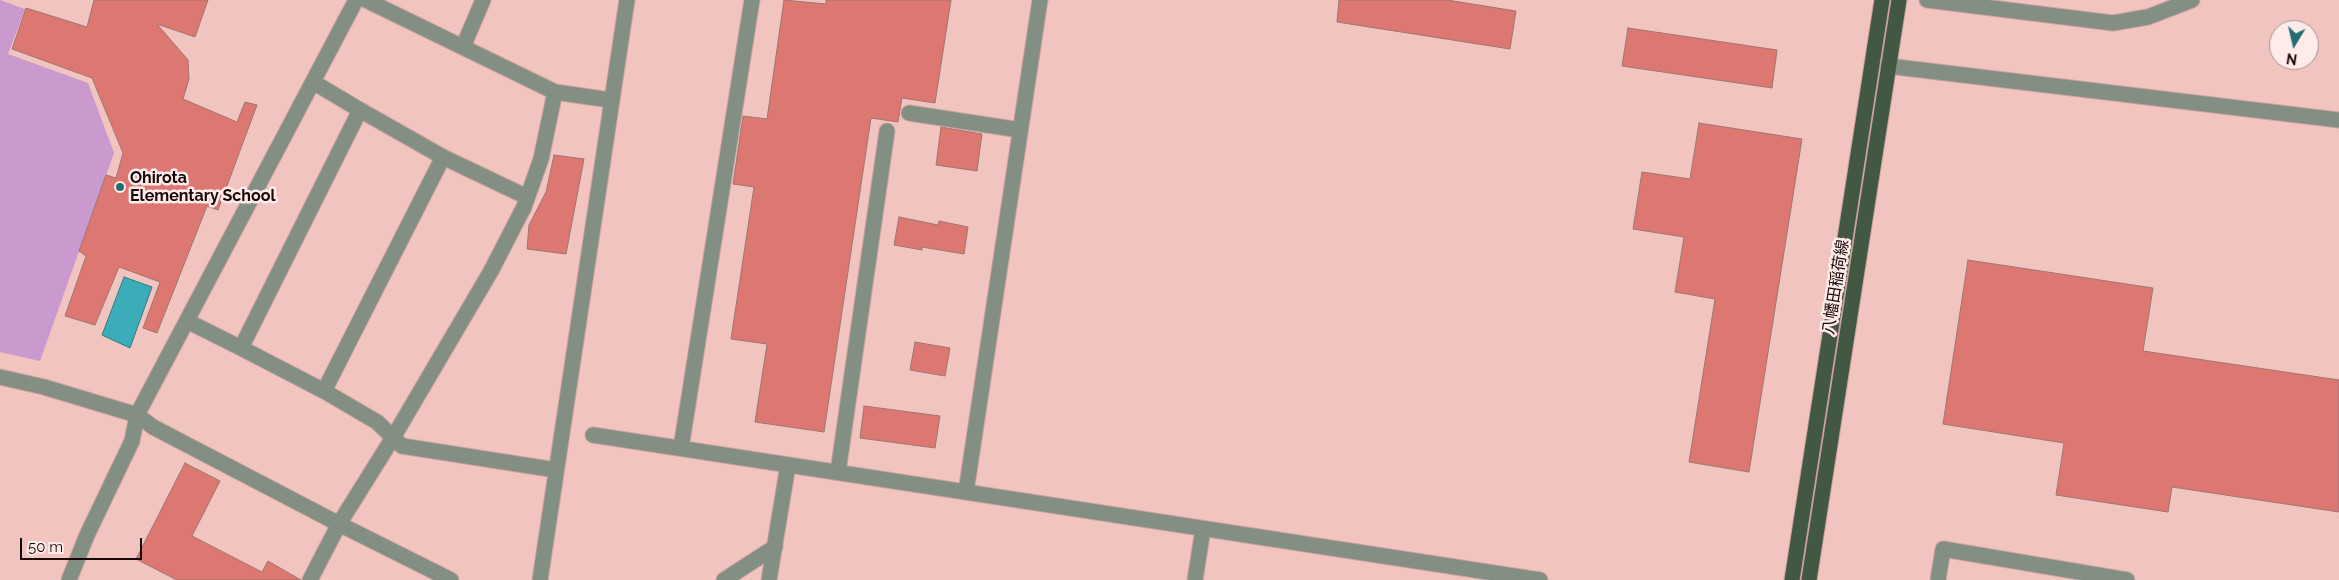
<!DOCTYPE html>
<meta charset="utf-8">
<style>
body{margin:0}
#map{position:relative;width:2339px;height:580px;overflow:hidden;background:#f1c4c0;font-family:Raleway,sans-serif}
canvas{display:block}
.north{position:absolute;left:2269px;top:20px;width:50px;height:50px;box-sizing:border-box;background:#ffecea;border:1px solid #a39190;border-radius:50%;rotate:189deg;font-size:14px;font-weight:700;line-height:20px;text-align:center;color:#180908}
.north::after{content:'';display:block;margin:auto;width:18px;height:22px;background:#226d74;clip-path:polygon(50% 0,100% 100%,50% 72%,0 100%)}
.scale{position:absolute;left:20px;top:538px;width:122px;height:22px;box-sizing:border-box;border:2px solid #180908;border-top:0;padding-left:6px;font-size:15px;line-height:18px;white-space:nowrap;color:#180908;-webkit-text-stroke:4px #ffecea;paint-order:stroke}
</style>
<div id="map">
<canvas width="2339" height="580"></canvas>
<div class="north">N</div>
<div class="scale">50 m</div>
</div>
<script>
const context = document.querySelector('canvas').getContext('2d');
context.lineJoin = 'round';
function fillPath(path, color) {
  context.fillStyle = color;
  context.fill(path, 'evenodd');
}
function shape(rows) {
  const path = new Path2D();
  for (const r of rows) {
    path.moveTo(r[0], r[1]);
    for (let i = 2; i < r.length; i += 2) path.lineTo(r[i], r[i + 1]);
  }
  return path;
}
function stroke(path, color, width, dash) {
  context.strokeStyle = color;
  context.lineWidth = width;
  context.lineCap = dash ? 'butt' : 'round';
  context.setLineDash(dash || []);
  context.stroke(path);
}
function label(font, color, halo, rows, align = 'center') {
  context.font = font + ' Raleway,"Noto Sans JP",sans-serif';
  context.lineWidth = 5;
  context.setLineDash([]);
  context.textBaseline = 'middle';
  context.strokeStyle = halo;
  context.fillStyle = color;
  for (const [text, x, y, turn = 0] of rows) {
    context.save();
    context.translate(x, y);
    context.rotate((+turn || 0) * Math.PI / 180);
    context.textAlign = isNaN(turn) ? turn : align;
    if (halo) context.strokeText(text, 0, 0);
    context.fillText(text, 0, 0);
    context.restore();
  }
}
fillPath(shape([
 [0,0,25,9,8,54,88,83,114,153,40,361,0,352]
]), '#ca99ce');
const water = shape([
 [124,277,152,287,130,348,102,335,124,277]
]);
fillPath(water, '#3aadb8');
stroke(water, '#307c83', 1);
const building = shape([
 [94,0,208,0,195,37,157,24,188,60,189,79,183,99,237,122,245,102,257,105,218,210,207,206,157,333,143,328,160,282,119,267,95,325,65,316,86,256,79,251,106,175,116,178,123,153,92,78,12,49,26,8,87,27,94,0],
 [784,0,826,4,826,0,951,0,935,103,902,98,898,122,871,118,824,432,755,422,767,344,731,339,754,187,733,184,743,116,767,119,784,0],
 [1339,0,1447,0,1516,11,1510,49,1337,22,1339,0],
 [1628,28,1777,50,1772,88,1622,66,1628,28],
 [1699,123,1802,139,1749,472,1689,462,1715,299,1675,292,1684,237,1633,229,1642,172,1690,179,1699,123],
 [941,127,982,134,977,171,936,165,941,127],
 [554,155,584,159,566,254,527,249,529,225,546,192,554,155],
 [899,217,938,225,939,221,968,227,964,254,922,247,922,250,894,245,899,217],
 [1968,260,2153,288,2143,351,2339,380,2339,512,2172,487,2168,512,2056,495,2064,443,1943,424,1968,260],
 [915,342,950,348,945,376,910,370,915,342],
 [864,406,940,416,935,448,860,438,864,406],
 [185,463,220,481,192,536,262,572,268,561,301,580,177,580,136,559,185,463]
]);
fillPath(building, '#dc7771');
stroke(building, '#9e7672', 1);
const minor = shape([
 [366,0,555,92,610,100],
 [1927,0,2113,23,2148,17,2192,0],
 [463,47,483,0],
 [1888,66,2339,120],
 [313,82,360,110],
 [909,113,1020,130],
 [527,197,443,157,324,391,377,422,402,446,556,470],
 [187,321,241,348],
 [0,377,44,387,137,415,153,427,339,524,451,580],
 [324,391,241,348,360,110,443,157],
 [593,435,1540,580],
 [681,448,752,0],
 [838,472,887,131],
 [966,492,1040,0],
 [69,580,87,535,132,441,137,415,356,0],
 [310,580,339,524,394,436,491,271,524,207,541,159,555,92],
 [540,580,627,0],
 [724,580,775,547],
 [769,580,788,465],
 [1195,580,1203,529],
 [1938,580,1943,549,2127,580]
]);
const major = shape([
 [1792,580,1882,0],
 [1809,580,1899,0]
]);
stroke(minor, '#caa29f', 17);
stroke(major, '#caa29f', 17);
stroke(minor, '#828f82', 15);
stroke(major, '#435842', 15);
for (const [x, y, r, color] of [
 [120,187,5,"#226d74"]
]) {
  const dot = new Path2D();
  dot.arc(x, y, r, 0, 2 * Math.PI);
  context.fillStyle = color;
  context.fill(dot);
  stroke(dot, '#ffecea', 2);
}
label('bold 16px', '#180908', '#ffecea', [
 ["Ohirota",130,178],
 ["Elementary School",130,196]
], 'left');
label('16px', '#180908', '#ffecea', [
 ["八幡田稲荷線",1836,287,-81]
]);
</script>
